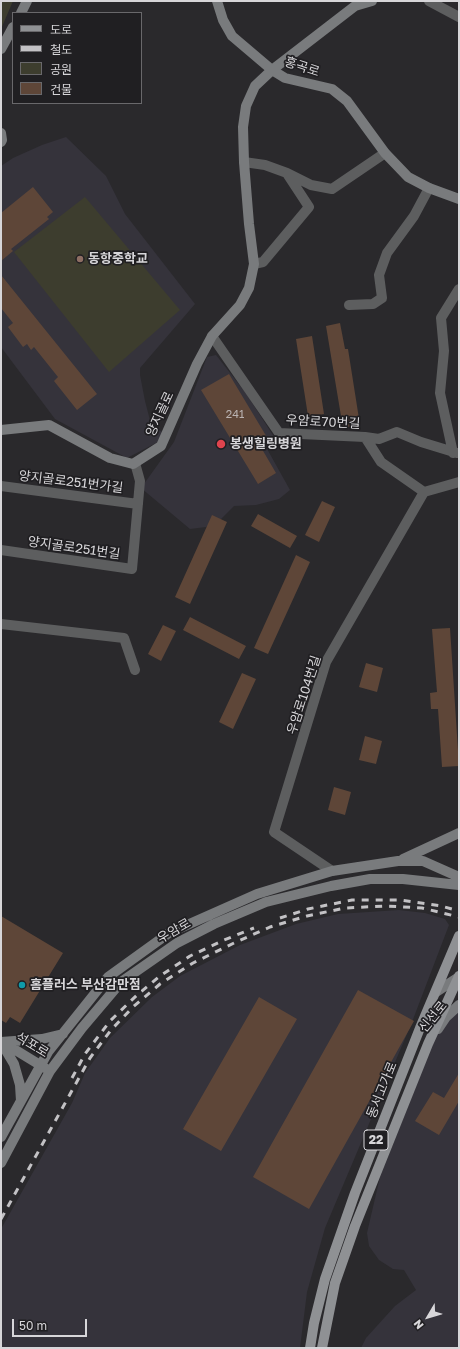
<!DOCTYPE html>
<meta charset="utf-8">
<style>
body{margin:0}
#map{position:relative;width:460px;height:1349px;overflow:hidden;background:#2a292c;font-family:"Golos Text","Noto Sans KR",sans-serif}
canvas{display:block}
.frame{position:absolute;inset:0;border:2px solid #d7d6d9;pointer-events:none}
.legend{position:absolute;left:12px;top:12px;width:130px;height:92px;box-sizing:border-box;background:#201f22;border:1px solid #69686b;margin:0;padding:5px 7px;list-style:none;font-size:12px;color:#d7d6d9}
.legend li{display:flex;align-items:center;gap:8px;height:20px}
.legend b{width:20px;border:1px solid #69686b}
.north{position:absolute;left:408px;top:1297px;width:40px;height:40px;-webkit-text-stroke:3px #201f22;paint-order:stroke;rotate:232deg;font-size:11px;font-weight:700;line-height:16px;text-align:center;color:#d7d6d9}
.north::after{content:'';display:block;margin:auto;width:14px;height:18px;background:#d7d6d9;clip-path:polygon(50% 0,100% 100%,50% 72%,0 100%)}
.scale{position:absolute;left:12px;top:1319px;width:75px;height:18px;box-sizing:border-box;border:2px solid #d7d6d9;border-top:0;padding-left:5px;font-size:12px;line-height:14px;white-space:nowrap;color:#d7d6d9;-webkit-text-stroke:3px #201f22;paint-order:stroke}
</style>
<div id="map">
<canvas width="460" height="1349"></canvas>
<div class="frame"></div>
<ul class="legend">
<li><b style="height:5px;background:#8f9194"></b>도로</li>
<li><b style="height:5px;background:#c3c2c5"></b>철도</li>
<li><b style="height:11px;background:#3d3d2e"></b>공원</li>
<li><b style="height:11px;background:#5e4638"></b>건물</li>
</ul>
<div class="north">N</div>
<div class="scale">50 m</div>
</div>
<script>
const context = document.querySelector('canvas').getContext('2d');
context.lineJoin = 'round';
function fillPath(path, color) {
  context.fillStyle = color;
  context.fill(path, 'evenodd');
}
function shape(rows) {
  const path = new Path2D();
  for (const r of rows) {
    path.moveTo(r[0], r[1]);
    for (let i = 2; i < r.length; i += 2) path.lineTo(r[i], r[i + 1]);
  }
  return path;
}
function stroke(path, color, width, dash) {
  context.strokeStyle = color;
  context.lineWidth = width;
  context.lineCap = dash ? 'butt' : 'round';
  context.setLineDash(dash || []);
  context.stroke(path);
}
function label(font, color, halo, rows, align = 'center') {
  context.font = font + ' "Golos Text","Noto Sans KR",sans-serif';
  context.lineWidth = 3.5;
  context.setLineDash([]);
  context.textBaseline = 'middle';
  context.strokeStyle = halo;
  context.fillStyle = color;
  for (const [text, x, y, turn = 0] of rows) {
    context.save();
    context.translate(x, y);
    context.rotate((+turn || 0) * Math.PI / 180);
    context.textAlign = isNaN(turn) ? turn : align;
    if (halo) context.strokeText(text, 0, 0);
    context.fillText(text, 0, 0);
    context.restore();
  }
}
fillPath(shape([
 [66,137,106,176,125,214,195,304,140,368,140,375,145,401,151,424,162,432,158,442,127,458,55,419,1,347,1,166,13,158,42,145],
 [216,355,245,392,276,440,266,447,290,490,279,499,256,505,234,506,221,519,206,527,190,529,141,488,174,442,207,357],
 [399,910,425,913,445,919,449,925,412,1022,325,1228,307,1292,300,1348,1,1348,1,1229,72,1103,85,1073,110,1038,152,997,180,976,240,945,296,924,338,914],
 [459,1008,459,1348,361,1348,366,1338,395,1306,416,1290,404,1270,393,1269,379,1260,369,1246,367,1233,380,1177,438,1031]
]), '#35333b');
fillPath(shape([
 [1,1,13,1,1,29],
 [85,197,180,310,109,372,14,252]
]), '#3d3d2e');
fillPath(shape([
 [33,187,53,212,47,217,49,219,11,249,13,251,1,261,1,213],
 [1,275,97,394,77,410,54,381,58,377,34,347,31,350,27,344,23,347,8,327,13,323,1,308],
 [340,323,345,349,348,349,360,425,343,428,326,326],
 [312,336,324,414,308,416,296,339],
 [229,374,268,439,259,444,276,473,258,484,201,390],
 [322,501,335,507,319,542,305,535],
 [258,514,297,536,290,548,251,526],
 [212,515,227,522,190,604,175,597],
 [296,555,310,562,268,654,254,648],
 [190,617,246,646,239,659,183,630],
 [163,625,176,631,161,661,148,654],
 [450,628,459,766,442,767,438,709,431,709,430,693,437,692,432,629],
 [366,663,383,668,377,692,359,687],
 [242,673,256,679,233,729,219,722],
 [365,736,382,741,376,764,359,760],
 [334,787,351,792,345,815,328,810],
 [1,916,63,953,20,1023,10,1017,6,1023,1,1020],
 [358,990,414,1021,309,1209,253,1177],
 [259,997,297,1019,221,1151,183,1129],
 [459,1073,459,1101,439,1135,415,1121,433,1092,444,1098]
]), '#5e4638');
stroke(shape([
 [429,1,459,17],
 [244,162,265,165,287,173,311,185,332,189,385,153],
 [254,264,263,262,309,207,288,175],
 [349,305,373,304,382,298,379,275,387,253,414,216,429,188],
 [212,336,279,433,365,437,381,462,424,492,459,482],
 [365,437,379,439,397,432,421,442,457,453],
 [453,453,440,393,444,351,441,318,459,289],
 [1,486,138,504],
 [1,550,132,569,140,481,135,463],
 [1,624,124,638,135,670],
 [332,871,274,832,326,662,424,492]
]), '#5d5e5f', 10);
stroke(shape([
 [217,1,223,20,232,36,272,70,285,78,332,89,347,101,385,153,408,177,429,188,459,199],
 [21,13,27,1],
 [1,49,13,27],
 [1,133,2,140,1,142],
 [1,430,49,425,110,458,133,464,161,446,197,364,212,336,240,305,249,288,254,264,249,224,244,162,243,127,246,106,255,86,272,70,355,6,372,1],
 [403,859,459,833],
 [436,992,459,977],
 [438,1029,446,1017,459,1005],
 [1,1042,14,1064,20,1085,21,1101],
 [1,1042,42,1039,63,1034],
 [4,1043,45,1068],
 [1,1137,48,1052,108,977,169,933,257,894,332,871,398,861,423,861,459,877],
 [1,1163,50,1071,82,1028,121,982,177,943,214,924,266,902,331,886,370,879,403,879,459,885]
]), '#797b7d', 10);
stroke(shape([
 [310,1348,314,1323,325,1279,355,1193,420,1028,459,936],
 [322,1348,335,1283,355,1226,428,1044,459,976]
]), '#8f9194', 10);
stroke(shape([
 [280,918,308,909,352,900,400,900,441,906,459,911],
 [72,1078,85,1054,110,1021,137,995,160,976,190,956,224,940,254,928],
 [1,1219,90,1058,111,1030,133,1007,160,984,193,963,234,943,270,927,307,916,345,908,385,906,422,908,459,917]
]), '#c3c2c5', 3, [7, 7]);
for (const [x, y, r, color] of [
 [80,259,4,"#8d6e63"],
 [221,444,5,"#e0444e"],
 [22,985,4,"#0f9aa8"]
]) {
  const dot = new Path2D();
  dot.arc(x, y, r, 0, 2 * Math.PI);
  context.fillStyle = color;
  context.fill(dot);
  stroke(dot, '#201f22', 1.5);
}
label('11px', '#b9b2b1', null, [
 ["241",235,415]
]);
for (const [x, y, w] of [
 [376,1140,24]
]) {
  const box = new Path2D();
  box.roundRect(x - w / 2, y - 10, w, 20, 3);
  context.fillStyle = '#201f22';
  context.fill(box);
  stroke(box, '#d7d6d9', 1);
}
label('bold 12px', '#d7d6d9', null, [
 ["22",376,1140]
]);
label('13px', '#d7d6d9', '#201f22', [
 ["홍곡로",302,67,18],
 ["양지골로",160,414,-65],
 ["우암로70번길",323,422,3],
 ["양지골로251번가길",71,482,7],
 ["양지골로251번길",74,548,8],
 ["우암로104번길",304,695,-72],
 ["우암로",174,931,-30],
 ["신선로",433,1017,-51],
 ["석포로",32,1045,31],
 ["동서고가로",382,1090,-68]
]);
label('bold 13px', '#d7d6d9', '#201f22', [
 ["동항중학교",88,259],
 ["봉생힐링병원",230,444],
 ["홈플러스 부산감만점",30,985]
], 'left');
</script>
